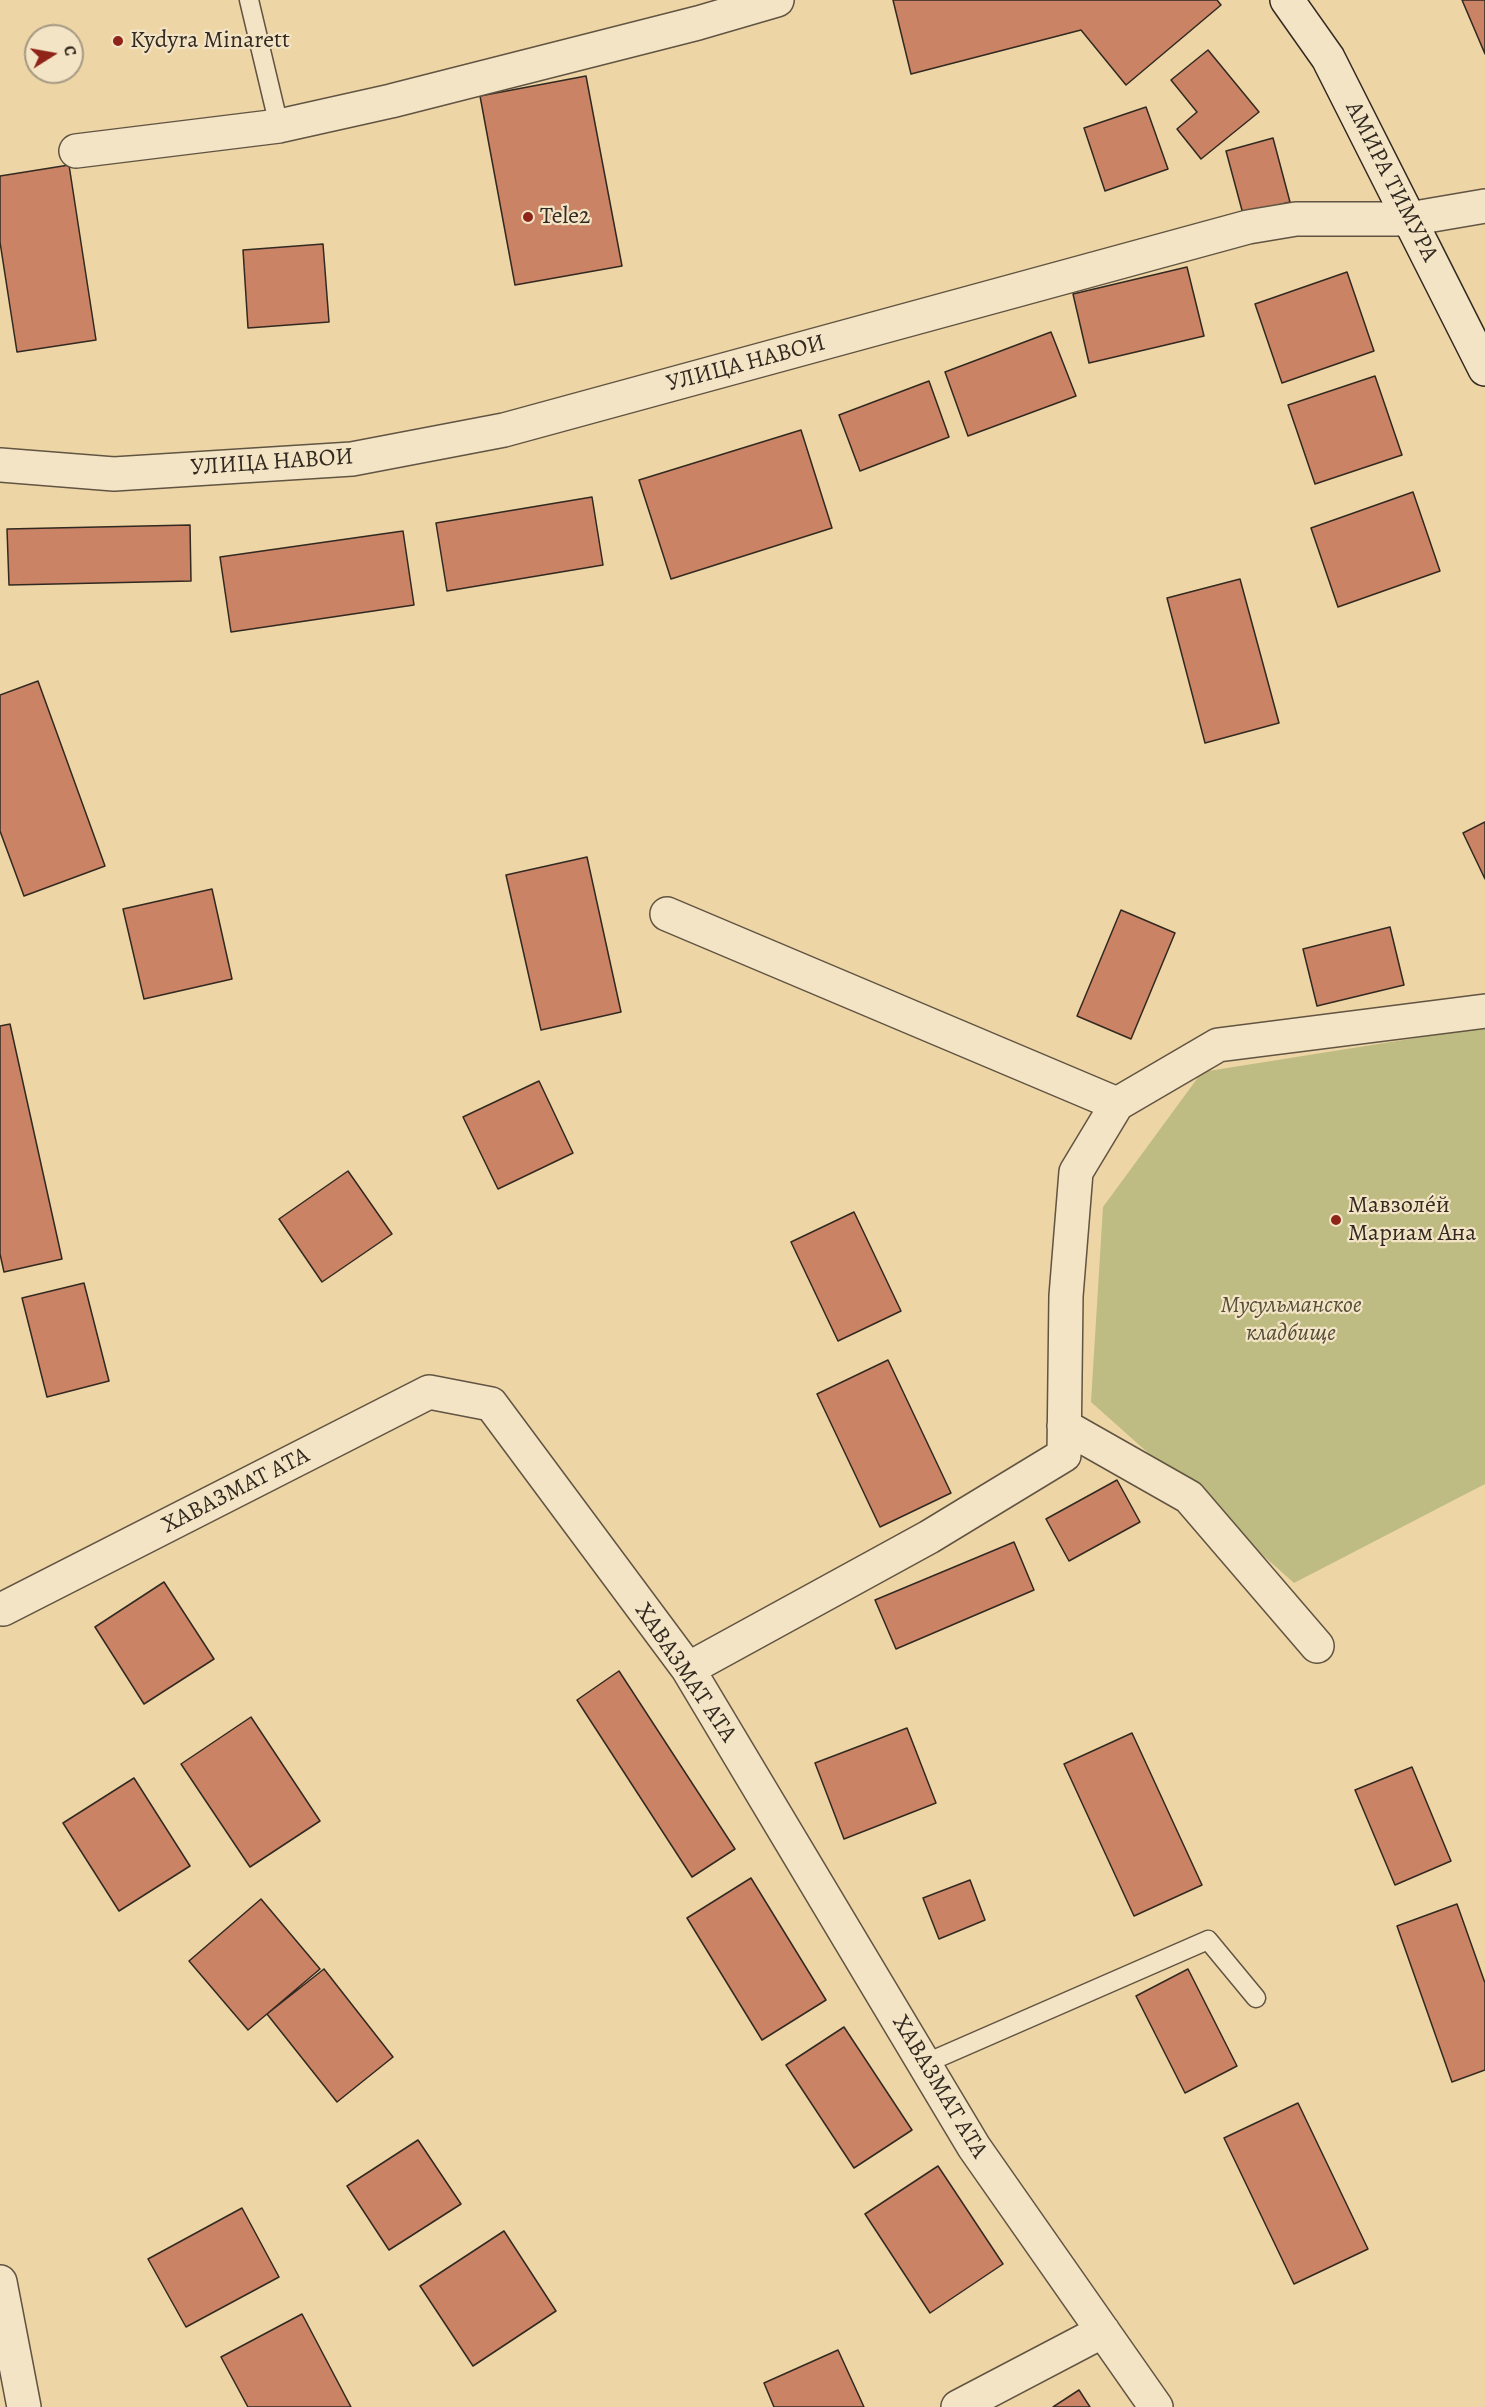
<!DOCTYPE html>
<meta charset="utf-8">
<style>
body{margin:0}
#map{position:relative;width:1485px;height:2407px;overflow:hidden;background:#edd5a6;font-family:Alegreya,serif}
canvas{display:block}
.north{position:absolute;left:24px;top:24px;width:60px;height:60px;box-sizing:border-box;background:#f3e4c5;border:2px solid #a69983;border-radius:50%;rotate:79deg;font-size:16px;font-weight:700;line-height:24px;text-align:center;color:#322920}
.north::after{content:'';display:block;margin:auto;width:21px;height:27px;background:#8f2418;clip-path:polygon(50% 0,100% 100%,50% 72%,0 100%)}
</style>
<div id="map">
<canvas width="1485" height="2407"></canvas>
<div class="north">С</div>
</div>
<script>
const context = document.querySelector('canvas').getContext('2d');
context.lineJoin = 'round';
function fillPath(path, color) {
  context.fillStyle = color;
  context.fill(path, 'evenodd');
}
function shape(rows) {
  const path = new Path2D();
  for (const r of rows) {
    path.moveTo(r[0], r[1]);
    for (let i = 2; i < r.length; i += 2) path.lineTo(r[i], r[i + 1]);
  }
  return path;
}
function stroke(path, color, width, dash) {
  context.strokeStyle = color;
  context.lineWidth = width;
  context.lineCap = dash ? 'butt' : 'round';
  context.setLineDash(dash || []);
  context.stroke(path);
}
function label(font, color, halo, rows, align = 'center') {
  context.font = font + ' Alegreya,serif';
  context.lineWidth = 4.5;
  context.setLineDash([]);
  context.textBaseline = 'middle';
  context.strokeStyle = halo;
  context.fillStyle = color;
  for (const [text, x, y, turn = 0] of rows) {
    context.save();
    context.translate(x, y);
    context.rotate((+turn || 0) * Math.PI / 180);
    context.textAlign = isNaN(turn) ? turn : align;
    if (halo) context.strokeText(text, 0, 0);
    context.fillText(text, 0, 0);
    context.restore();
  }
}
fillPath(shape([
 [1485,1027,1485,1484,1294,1583,1091,1402,1103,1207,1202,1072]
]), '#bebc82');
const building = shape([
 [893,0,1217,0,1221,5,1126,85,1081,30,911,74,893,0],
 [1462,0,1485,0,1485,54,1462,0],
 [1208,50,1259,112,1201,159,1177,129,1197,112,1171,80,1208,50],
 [586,76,622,266,515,285,480,96,586,76],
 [1146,107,1168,169,1105,191,1084,128,1146,107],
 [1273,138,1290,202,1243,214,1226,151,1273,138],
 [69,165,96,340,17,352,0,242,0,176,69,165],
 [323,244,329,322,248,328,243,250,323,244],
 [1187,267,1204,336,1089,363,1073,294,1187,267],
 [1347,272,1374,351,1282,383,1255,304,1347,272],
 [1051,332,1076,396,968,436,945,372,1051,332],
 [1375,376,1402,455,1315,484,1288,405,1375,376],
 [929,381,949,437,860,471,839,415,929,381],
 [801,430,832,528,671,579,639,480,801,430],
 [1413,492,1440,571,1338,607,1311,528,1413,492],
 [592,497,603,565,447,591,436,523,592,497],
 [190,525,191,581,9,585,7,529,190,525],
 [403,531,414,605,231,632,220,557,403,531],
 [1240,579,1279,723,1205,743,1167,598,1240,579],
 [38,681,105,866,24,896,0,831,0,695,38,681],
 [1485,822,1485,879,1463,833,1485,822],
 [587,857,621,1012,541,1030,506,875,587,857],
 [212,889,232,979,144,999,123,909,212,889],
 [1121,910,1175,933,1131,1039,1077,1016,1121,910],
 [1390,927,1404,985,1317,1006,1303,949,1390,927],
 [10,1024,62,1259,4,1272,0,1254,0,1026,10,1024],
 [539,1081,573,1153,498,1189,463,1117,539,1081],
 [348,1171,392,1234,322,1282,279,1219,348,1171],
 [854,1212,901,1311,838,1341,791,1242,854,1212],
 [84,1283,109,1381,47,1397,22,1298,84,1283],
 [888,1360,951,1493,880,1527,817,1394,888,1360],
 [1117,1480,1140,1522,1069,1561,1046,1519,1117,1480],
 [1014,1542,1034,1590,896,1649,875,1600,1014,1542],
 [164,1582,214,1659,144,1704,95,1627,164,1582],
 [619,1671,735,1849,692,1877,577,1700,619,1671],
 [251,1717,320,1821,250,1867,181,1764,251,1717],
 [907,1728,936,1803,844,1839,815,1763,907,1728],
 [1132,1733,1202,1885,1134,1916,1064,1764,1132,1733],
 [1412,1767,1451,1861,1395,1885,1355,1790,1412,1767],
 [134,1778,190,1866,119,1911,63,1823,134,1778],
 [751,1878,826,2000,762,2040,687,1918,751,1878],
 [970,1880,985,1920,939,1939,923,1898,970,1880],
 [261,1899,320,1969,248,2030,189,1961,261,1899],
 [1457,1904,1485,1983,1485,2070,1452,2082,1397,1926,1457,1904],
 [324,1969,393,2057,337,2102,267,2014,324,1969],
 [1188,1969,1237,2066,1185,2093,1136,1996,1188,1969],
 [844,2027,912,2130,854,2168,786,2065,844,2027],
 [1298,2103,1368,2249,1294,2284,1224,2138,1298,2103],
 [418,2140,461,2204,389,2250,347,2186,418,2140],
 [938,2166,1003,2264,930,2313,865,2214,938,2166],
 [242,2208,279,2277,186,2327,148,2259,242,2208],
 [504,2231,556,2311,473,2366,420,2286,504,2231],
 [302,2314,351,2407,248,2407,221,2357,302,2314],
 [838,2350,864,2407,774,2407,764,2383,838,2350],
 [1079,2390,1090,2407,1053,2407,1079,2390]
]);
fillPath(building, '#ca8365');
stroke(building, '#322920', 1.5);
const lane = shape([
 [249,0,279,126],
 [924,2064,1208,1940,1256,1998]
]);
const street = shape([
 [76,151,279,126,391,101,698,23,777,0],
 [0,465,114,474,352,459,504,430,1248,227,1296,219,1409,219,1485,206],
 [667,914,1117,1104],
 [1064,1426,1189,1497,1317,1646],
 [3,1609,429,1392,491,1404,688,1669,974,2147,1156,2407],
 [688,1669,929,1537,1064,1455,1066,1296,1076,1172,1117,1104,1218,1045,1485,1011],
 [0,2282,24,2407],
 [958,2407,1103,2331]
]);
const secondary = shape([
 [1287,0,1328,58,1485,369]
]);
stroke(lane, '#615442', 21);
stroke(street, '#615442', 36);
stroke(secondary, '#322920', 36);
stroke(lane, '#f3e4c5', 18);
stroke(street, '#f3e4c5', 33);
stroke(secondary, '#f3e4c5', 33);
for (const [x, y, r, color] of [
 [118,41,6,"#8f2418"],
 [528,217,6,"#8f2418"],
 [1336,1220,6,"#8f2418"]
]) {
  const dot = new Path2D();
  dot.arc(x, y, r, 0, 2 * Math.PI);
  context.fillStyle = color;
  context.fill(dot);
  stroke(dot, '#f3e4c5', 2);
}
label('24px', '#322920', '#f3e4c5', [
 ["Kydyra Minarett",130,41],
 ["Tele2",540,217],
 ["Мавзоле́й",1348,1206],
 ["Мариам Ана",1348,1234]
], 'left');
label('24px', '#322920', '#f3e4c5', [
 ["АМИРА ТИМУРА",1391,182,63],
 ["УЛИЦА НАВОИ",746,364,-15],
 ["УЛИЦА НАВОИ",272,463,-4],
 ["ХАВАЗМАТ АТА",236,1491,-27],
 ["ХАВАЗМАТ АТА",685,1673,56],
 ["ХАВАЗМАТ АТА",939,2087,59]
]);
label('italic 24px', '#554e38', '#f3e4c5', [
 ["Мусульманское",1291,1306],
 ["кладбище",1291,1334]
]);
</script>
